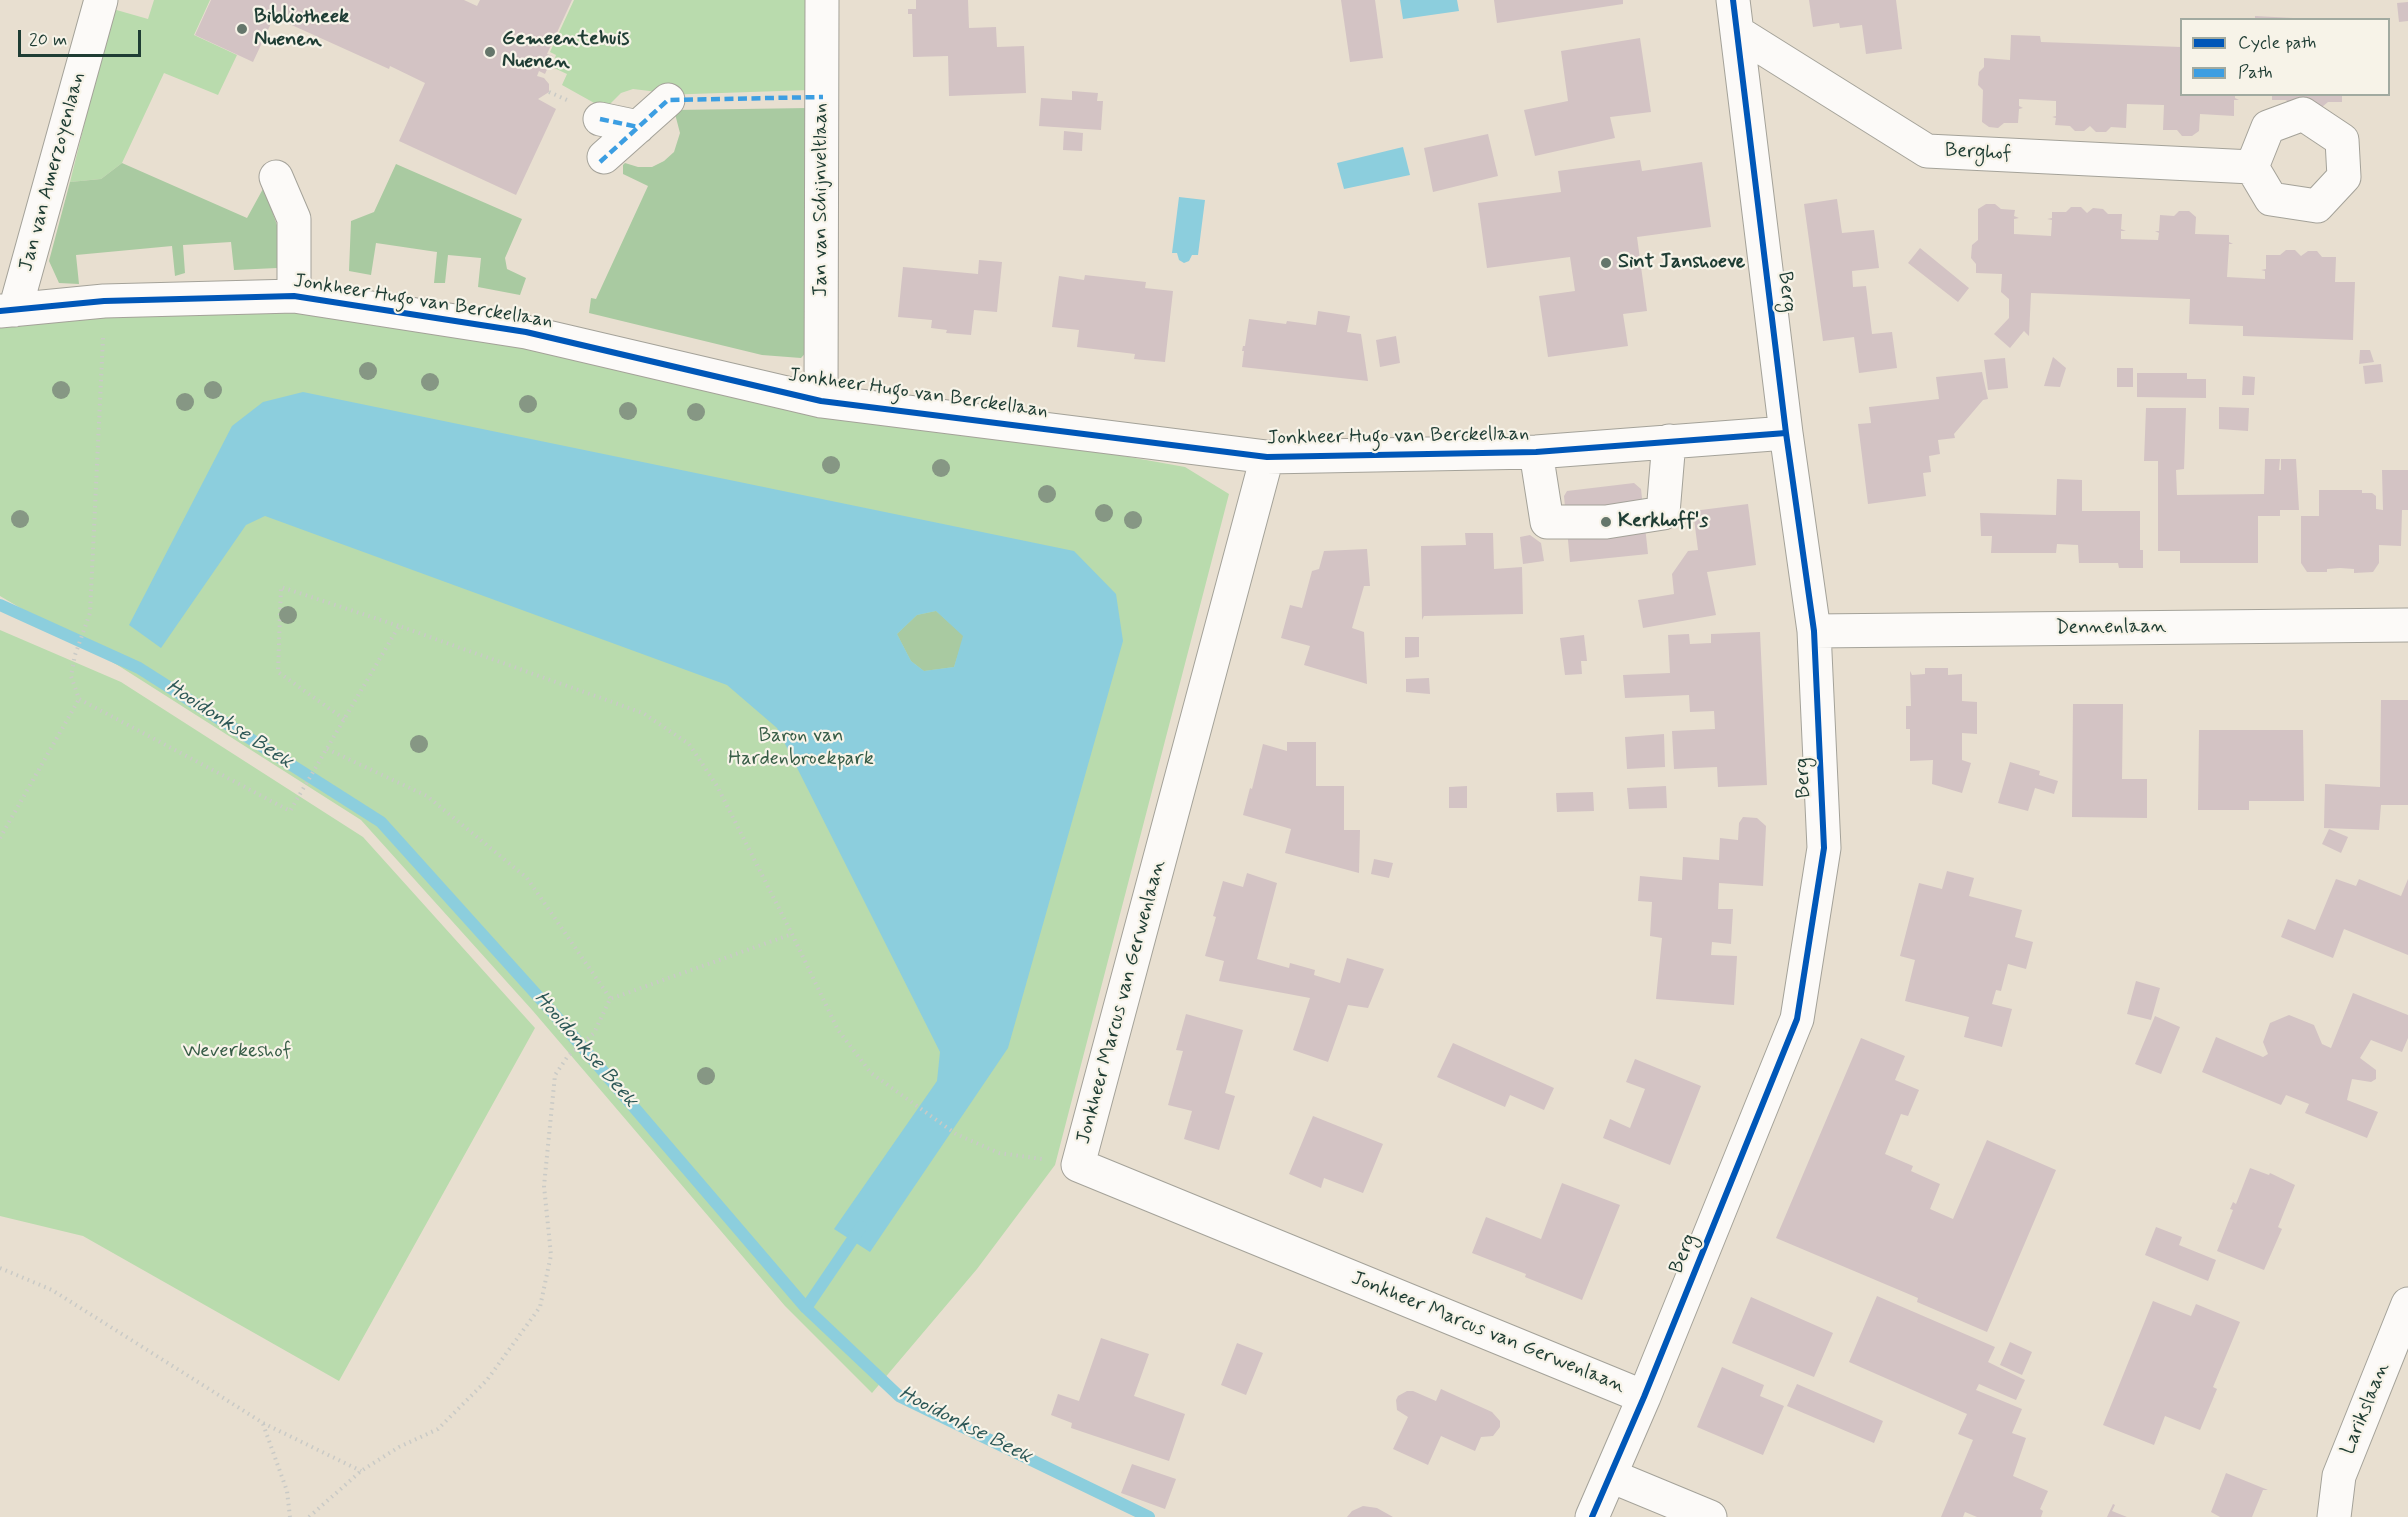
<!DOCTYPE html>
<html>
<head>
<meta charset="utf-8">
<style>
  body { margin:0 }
  #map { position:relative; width:2408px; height:1517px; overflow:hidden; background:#e8dfd0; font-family:Mynerve,sans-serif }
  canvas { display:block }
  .legend { position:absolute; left:2180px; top:18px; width:210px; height:78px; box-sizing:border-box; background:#f7f3e8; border:2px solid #a1aaa0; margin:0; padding:8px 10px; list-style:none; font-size:18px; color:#1f3d34 }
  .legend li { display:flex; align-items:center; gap:12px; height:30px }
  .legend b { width:30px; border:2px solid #a1aaa0 }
  .scale { position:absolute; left:18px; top:30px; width:123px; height:27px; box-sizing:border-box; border:3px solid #1f3d34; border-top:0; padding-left:8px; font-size:18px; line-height:21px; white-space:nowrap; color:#1f3d34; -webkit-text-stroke:4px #f7f3e8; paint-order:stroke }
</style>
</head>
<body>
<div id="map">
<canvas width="2408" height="1517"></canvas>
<ul class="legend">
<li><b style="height:8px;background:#0057b8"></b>Cycle path</li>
<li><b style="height:8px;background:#3c9ee2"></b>Path</li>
</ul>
<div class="scale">20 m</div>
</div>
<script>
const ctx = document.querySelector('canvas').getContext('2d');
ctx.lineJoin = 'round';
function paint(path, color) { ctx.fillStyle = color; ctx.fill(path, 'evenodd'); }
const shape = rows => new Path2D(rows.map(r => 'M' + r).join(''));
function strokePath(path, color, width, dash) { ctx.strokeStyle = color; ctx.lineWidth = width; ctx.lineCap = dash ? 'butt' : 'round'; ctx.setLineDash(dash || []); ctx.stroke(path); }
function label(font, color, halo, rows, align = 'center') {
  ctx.font = font + ' Mynerve,sans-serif'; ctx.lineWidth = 4.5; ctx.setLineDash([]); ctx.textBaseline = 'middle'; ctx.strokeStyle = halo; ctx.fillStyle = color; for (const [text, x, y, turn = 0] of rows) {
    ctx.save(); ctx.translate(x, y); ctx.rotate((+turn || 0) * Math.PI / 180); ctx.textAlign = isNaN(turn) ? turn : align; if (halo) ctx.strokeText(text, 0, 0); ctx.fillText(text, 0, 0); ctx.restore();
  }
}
const green = shape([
  [154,0,210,0,194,35,237,55,218,95,164,73,122,163,101,179,70,182,113,9,148,19],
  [574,0,808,0,810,90,662,95,658,92,633,89,621,93,605,109,562,85,567,74,552,67,556,55,550,52],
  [284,292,801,398,1185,467,1229,494,1055,1165,977,1269,872,1393,785,1306,533,1011,361,820,119,666,0,596,0,315],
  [0,630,121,682,363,837,535,1028,339,1381,83,1236,0,1216]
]);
const forest = shape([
  [809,108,812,346,801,358,762,355,589,313,591,298,596,299,648,186,623,174,623,165,625,163,638,167,652,167,664,161,674,152,680,133,674,110],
  [122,163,247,218,264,187,280,234,277,268,234,270,231,242,183,245,185,273,175,276,172,246,76,255,79,284,59,283,49,261,70,182,101,179],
  [396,164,522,219,505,258,507,269,526,278,520,295,478,287,481,258,448,255,445,283,434,283,437,252,376,243,371,275,349,271,351,221,374,212],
  [936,611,964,636,954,667,924,671,911,661,897,634,917,615]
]);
const water = shape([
  [1400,0,1457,0,1459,11,1403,19],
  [1403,147,1410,175,1344,189,1337,163],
  [1179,197,1205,200,1198,255,1192,255,1189,261,1184,263,1179,260,1177,253,1172,253],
  [303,392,1074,551,1116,594,1123,641,1008,1048,870,1252,834,1229,937,1081,940,1052,777,728,727,685,265,516,246,525,161,648,129,625,232,426,263,402],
  [936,611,963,636,954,667,924,671,911,661,897,634,917,615]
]);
const stream = shape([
  [0,605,139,668,381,822,554,1014,806,1308,899,1396,1149,1517],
  [806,1308,861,1227]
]);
const building = shape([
  [211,0,464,0,477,6,480,0,572,0,547,54,553,56,545,74,539,71,537,76,544,78,549,84,549,92,538,99,556,109,516,195,399,141,425,83,390,66,389,69,274,17,253,62,195,35],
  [916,0,968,0,969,28,996,27,997,47,1024,46,1026,93,949,96,948,56,913,57,912,14,908,14,908,9,916,9],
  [1341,0,1375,0,1383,58,1350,62],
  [1494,0,1623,0,1623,4,1497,23],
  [1809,0,1896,0,1902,49,1866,54,1862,25,1840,28,1839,23,1813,27],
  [2408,2,2408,21,2399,22,2397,3],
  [2255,16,2293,18,2293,20,2255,20],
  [2011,35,2040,36,2041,42,2181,47,2181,94,2235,94,2235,98,2239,100,2234,100,2234,116,2200,114,2199,131,2192,136,2182,136,2177,130,2163,130,2164,105,2127,104,2126,128,2111,127,2106,132,2096,132,2090,126,2084,131,2075,131,2070,126,2055,125,2056,118,2052,117,2056,116,2056,101,2019,99,2019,106,2023,108,2019,109,2018,123,2004,123,1998,128,1989,127,1982,122,1983,90,1978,85,1979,72,1984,67,1984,58,2010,60],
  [1640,38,1651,112,1610,117,1615,138,1535,156,1524,110,1568,101,1561,51],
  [1072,91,1098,93,1097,101,1103,101,1101,130,1039,126,1041,98,1072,100],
  [2272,94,2342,94,2342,102,2328,102,2322,107,2291,106,2286,100,2272,100],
  [1064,131,1083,133,1082,151,1063,150],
  [1488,134,1498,176,1433,192,1424,148],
  [1640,160,1642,171,1702,162,1711,227,1637,237,1647,311,1623,314,1628,346,1548,357,1539,296,1575,291,1570,257,1487,268,1478,203,1561,192,1558,171],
  [1837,199,1842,233,1874,230,1879,268,1852,271,1853,287,1866,286,1872,334,1892,332,1897,368,1859,373,1854,337,1823,341,1804,204],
  [1986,204,1995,204,2001,209,2015,210,2014,216,2019,218,2014,219,2014,234,2051,236,2052,220,2047,219,2052,218,2052,212,2066,212,2071,207,2081,207,2087,213,2093,208,2103,209,2108,214,2122,214,2121,229,2126,231,2121,231,2121,239,2158,240,2159,233,2155,231,2159,231,2160,215,2174,216,2179,211,2189,211,2196,217,2195,234,2229,235,2229,242,2233,244,2229,244,2227,277,2265,279,2265,271,2261,270,2266,269,2266,255,2280,255,2286,250,2295,250,2301,256,2308,251,2317,251,2322,257,2336,257,2335,282,2355,282,2353,340,2243,336,2243,326,2189,324,2190,299,2031,293,2029,336,2024,331,2010,348,1994,334,2009,318,2009,299,2001,292,2002,274,1976,273,1976,264,1971,258,1972,245,1978,240,1978,209],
  [1920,248,1969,288,1958,302,1908,263],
  [979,260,1002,262,997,312,974,310,971,335,946,333,947,330,931,328,932,320,898,317,903,267,978,274],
  [1085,275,1146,282,1145,288,1173,291,1165,362,1134,359,1135,354,1077,347,1079,330,1052,327,1059,276,1084,280],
  [1318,311,1350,316,1347,332,1361,334,1368,381,1242,367,1244,351,1242,351,1243,346,1245,346,1249,319,1286,324,1287,321,1316,325],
  [1396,336,1400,363,1380,367,1376,340],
  [2360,350,2370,350,2374,362,2359,364],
  [2053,357,2066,368,2060,387,2044,386],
  [2005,358,2008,388,1988,390,1984,360],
  [2381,364,2383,382,2365,384,2363,366],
  [2117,368,2133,368,2133,387,2117,387],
  [1982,372,1988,399,1983,400,1954,434,1955,438,1938,440,1940,454,1929,456,1931,472,1923,473,1926,496,1868,504,1858,424,1871,423,1869,407,1939,399,1936,377],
  [2137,373,2187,373,2187,379,2206,379,2206,398,2137,397],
  [2243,376,2255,377,2254,395,2242,395],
  [2219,407,2249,408,2248,431,2219,429],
  [2146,408,2186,408,2184,469,2176,470,2177,495,2264,494,2265,459,2280,459,2279,470,2281,470,2281,459,2296,459,2299,510,2280,510,2280,516,2258,516,2258,563,2180,563,2180,551,2158,551,2158,461,2144,461],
  [2382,470,2408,470,2408,510,2402,510,2401,546,2379,545,2379,563,2373,572,2354,573,2354,569,2340,568,2327,569,2327,572,2307,572,2301,563,2301,516,2319,516,2319,490,2362,490,2362,493,2372,493,2376,496,2376,509,2383,510],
  [2057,479,2082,480,2082,511,2140,511,2140,550,2143,550,2143,568,2119,568,2118,563,2079,563,2078,545,2057,544,2056,553,1991,553,1992,536,1981,536,1980,513,2056,515],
  [1634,483,1641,489,1648,554,1570,562,1564,496,1567,491],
  [1748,504,1756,565,1707,572,1716,615,1643,628,1638,600,1674,594,1672,574,1688,551,1698,550,1693,511],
  [1465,533,1493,533,1494,569,1522,567,1523,614,1424,616,1422,620,1421,546,1466,545],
  [1530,535,1541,543,1544,561,1523,564,1520,537],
  [1367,549,1370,586,1364,586,1352,628,1364,632,1367,684,1304,665,1310,646,1281,638,1290,605,1302,608,1312,571,1319,569,1324,551],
  [1760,632,1767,785,1718,787,1717,767,1674,769,1672,731,1715,729,1714,711,1690,712,1689,695,1625,698,1623,675,1670,673,1668,635,1689,634,1690,644,1711,643,1711,634],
  [1584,635,1587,661,1581,661,1582,674,1565,675,1560,638],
  [1405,637,1419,637,1419,657,1405,658],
  [1925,668,1948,668,1948,675,1962,674,1962,701,1977,702,1977,734,1962,733,1962,760,1971,763,1962,793,1932,784,1933,760,1910,761,1910,729,1906,729,1906,706,1911,706,1910,671,1912,675,1925,674],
  [1429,678,1430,694,1406,692,1406,679],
  [2381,700,2408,700,2408,805,2381,805,2379,830,2324,828,2325,784,2380,787],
  [2073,704,2123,704,2122,779,2147,779,2147,818,2072,817],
  [2199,730,2303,730,2304,801,2249,801,2249,810,2198,810],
  [1664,734,1665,767,1627,769,1625,737],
  [1287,742,1316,742,1316,786,1344,786,1344,830,1360,830,1359,873,1285,853,1291,829,1243,815,1250,788,1252,789,1263,744,1287,751],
  [2010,762,2040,771,2039,775,2058,781,2054,794,2035,788,2028,811,1998,803],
  [1467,786,1467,808,1449,808,1449,787],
  [1666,786,1667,808,1629,809,1627,788],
  [1593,792,1594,811,1557,812,1556,793],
  [1743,817,1757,818,1766,826,1763,886,1719,883,1718,909,1733,909,1731,944,1712,942,1711,955,1737,956,1734,1005,1656,999,1662,938,1650,936,1652,902,1638,901,1640,876,1682,880,1683,857,1719,860,1720,838,1738,840,1739,823],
  [2329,829,2348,837,2341,853,2322,844],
  [1374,859,1393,863,1389,878,1371,874],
  [1947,871,1974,878,1969,896,2022,910,2015,937,2033,942,2026,969,2008,964,2001,991,1996,990,1992,1004,2012,1009,2002,1047,1964,1037,1969,1017,1905,1001,1915,960,1900,956,1919,883,1942,889],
  [1247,873,1277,883,1257,959,1289,968,1290,963,1315,970,1314,975,1340,983,1347,958,1384,969,1368,1008,1348,1005,1328,1062,1293,1050,1310,998,1219,981,1224,961,1205,956,1216,917,1213,916,1223,881,1243,887],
  [2336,879,2356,886,2359,879,2401,896,2408,879,2408,955,2344,929,2333,958,2281,937,2288,919,2315,930],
  [2136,981,2160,988,2151,1020,2127,1014],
  [2353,993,2408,1015,2408,1038,2402,1052,2371,1040,2360,1058,2376,1070,2376,1079,2371,1082,2352,1079,2347,1100,2378,1112,2367,1138,2305,1113,2309,1104,2286,1095,2281,1105,2202,1072,2216,1037,2263,1057,2268,1054,2263,1042,2270,1023,2289,1015,2314,1025,2322,1044,2331,1048],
  [1186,1014,1243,1030,1225,1093,1235,1096,1219,1150,1184,1139,1192,1111,1168,1105,1183,1051,1176,1050],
  [2155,1016,2180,1027,2161,1074,2135,1064],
  [1861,1038,1905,1056,1895,1080,1919,1090,1908,1116,1901,1114,1885,1154,1913,1166,1911,1171,1940,1184,1930,1209,1953,1219,1987,1140,2056,1170,1987,1332,1917,1302,1918,1298,1776,1238],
  [1453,1043,1554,1088,1544,1110,1510,1095,1505,1107,1437,1077],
  [1635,1059,1701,1086,1670,1165,1603,1138,1610,1119,1630,1128,1645,1089,1626,1082],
  [1313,1116,1383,1144,1363,1193,1324,1178,1321,1188,1289,1174],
  [2250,1168,2269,1175,2270,1173,2295,1185,2278,1227,2282,1229,2264,1270,2217,1251,2233,1210,2230,1209,2233,1202,2236,1204],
  [1562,1183,1620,1205,1582,1300,1525,1277,1526,1274,1472,1253,1486,1217,1541,1239],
  [2156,1227,2182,1237,2179,1245,2216,1260,2208,1281,2145,1255],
  [1877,1296,1995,1347,1988,1362,2025,1380,2016,1400,1979,1384,1976,1390,2022,1409,2012,1433,2026,1438,2013,1476,2048,1491,2040,1509,2043,1511,2041,1517,1977,1517,1965,1512,1963,1517,1941,1517,1973,1440,1958,1434,1967,1414,1849,1362],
  [1751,1297,1833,1333,1814,1377,1732,1343],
  [2153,1301,2191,1316,2196,1304,2240,1322,2213,1387,2217,1389,2200,1430,2165,1416,2154,1445,2103,1425],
  [1101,1338,1149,1354,1134,1396,1185,1414,1169,1461,1071,1428,1072,1423,1051,1415,1058,1394,1079,1401],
  [2010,1342,2032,1352,2022,1375,2000,1365],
  [1237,1343,1263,1353,1246,1395,1221,1385],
  [1722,1367,1764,1385,1760,1396,1784,1406,1763,1455,1697,1427],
  [1797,1384,1883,1421,1874,1443,1787,1406],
  [1441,1389,1492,1412,1500,1421,1500,1427,1493,1436,1481,1437,1475,1451,1441,1436,1428,1465,1393,1449,1408,1417,1397,1410,1396,1400,1398,1396,1407,1391,1413,1391,1436,1401],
  [1132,1464,1176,1479,1165,1509,1121,1493],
  [2226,1473,2268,1490,2263,1490,2252,1517,2220,1517,2211,1512],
  [2113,1504,2115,1505,2112,1511,2127,1517,2107,1517],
  [1363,1506,1377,1508,1393,1517,1347,1517,1352,1511]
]);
const path = shape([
  [549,92,567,100],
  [103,338,90,613,75,655,71,676,79,699,290,811,399,626,643,713,689,744,717,786,792,934,838,1030,871,1073,956,1134,999,1153,1042,1159],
  [344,719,278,672,281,587,399,626],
  [327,749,427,796,527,878,610,998],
  [0,838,79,699],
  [0,1268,52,1290,263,1423,361,1471],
  [263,1424,287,1491,290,1517],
  [309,1517,361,1471,399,1447,438,1429,487,1380,540,1307,551,1255,544,1186,555,1075,568,1056,594,1033,610,999,792,934]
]);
const minor = shape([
  [1737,32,1927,151,2252,167],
  [2303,114,2342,140,2344,177,2317,206,2271,199,2252,167,2268,127,2303,114],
  [600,119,638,127],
  [604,157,668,100],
  [276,177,294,219,294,296],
  [15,310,101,0],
  [0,311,104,301,294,296,526,332,821,401,1267,457,1536,452,1786,433],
  [821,401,822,0],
  [1536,452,1547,522,1606,522,1663,513,1669,441],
  [1267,457,1078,1165,1644,1397],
  [1814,631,2408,625],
  [1611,1476,1710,1517],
  [1592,1517,1644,1397,1797,1019,1824,848,1814,631,1786,433,1733,0],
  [2334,1517,2339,1476,2408,1304]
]);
const quiet = shape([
  [600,119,638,127],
  [600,162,668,100,823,97]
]);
const cycleway = shape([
  [0,311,104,301,294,296,526,332,821,401,1267,457,1536,452,1786,433],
  [1592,1517,1644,1397,1797,1019,1824,848,1814,631,1786,433,1733,0]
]);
const trees = [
  [368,371],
  [430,382],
  [61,390],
  [213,390],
  [185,402],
  [528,404],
  [628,411],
  [696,412],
  [831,465],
  [941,468],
  [1047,494],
  [1104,513],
  [20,519],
  [1133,520],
  [288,615],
  [419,744],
  [706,1076]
];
const markers = [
  [242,29,6,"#65766b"],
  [490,52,6,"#65766b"],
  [1606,263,6,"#65766b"],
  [1606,522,6,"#65766b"]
];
const poiNames = [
  ["Bibliotheek",254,18],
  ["Nuenen",254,41],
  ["Gemeentehuis",502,40],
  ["Nuenen",502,63],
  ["Sint Janshoeve",1618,263],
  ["Kerkhoff's",1618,522]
];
const streetNames = [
  ["Berghof",1978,153,3],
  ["Jan van Amerzoyenlaan",53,172,-75],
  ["Jan van Schijnveltlaan",822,200,-90],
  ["Berg",1786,292,83],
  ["Jonkheer Hugo van Berckellaan",423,302,9],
  ["Jonkheer Hugo van Berckellaan",918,394,8],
  ["Jonkheer Hugo van Berckellaan",1398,437,-1],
  ["Dennenlaan",2111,628,-1],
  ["Berg",1804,778,-93],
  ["Jonkheer Marcus van Gerwenlaan",1122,1002,-75],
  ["Berg",1684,1254,-68],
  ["Jonkheer Marcus van Gerwenlaan",1488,1333,22],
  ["Larikslaan",2366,1409,-68]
];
const parkNames = [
  ["Baron van",801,737],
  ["Hardenbroekpark",801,760],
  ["Weverkeshof",237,1052]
];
const waterNames = [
  ["Hooidonkse Beek",229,725,33],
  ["Hooidonkse Beek",585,1050,49],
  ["Hooidonkse Beek",965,1426,27]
];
paint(green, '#b9dbad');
paint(forest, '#a9caa1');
paint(water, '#8ccedd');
strokePath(stream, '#8ccedd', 12);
paint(building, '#d3c3c4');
strokePath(minor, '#a4a299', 35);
strokePath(path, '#c9cac6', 4, [1.5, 4.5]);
strokePath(minor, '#fcfaf8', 33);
strokePath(quiet, '#3c9ee2', 4.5, [9, 4.5]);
strokePath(cycleway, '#0057b8', 6);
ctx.fillStyle = '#869784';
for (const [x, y] of trees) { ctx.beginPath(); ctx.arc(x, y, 9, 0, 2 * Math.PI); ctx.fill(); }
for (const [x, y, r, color] of markers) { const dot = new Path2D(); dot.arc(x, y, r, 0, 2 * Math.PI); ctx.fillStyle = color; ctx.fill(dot); strokePath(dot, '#f7f3e8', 2); }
label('bold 20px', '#1f3d34', '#f7f3e8', poiNames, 'left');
label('20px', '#1f3d34', '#f7f3e8', streetNames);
label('20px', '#365c46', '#f7f3e8', parkNames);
label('italic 21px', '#2d5857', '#f7f3e8', waterNames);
</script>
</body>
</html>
